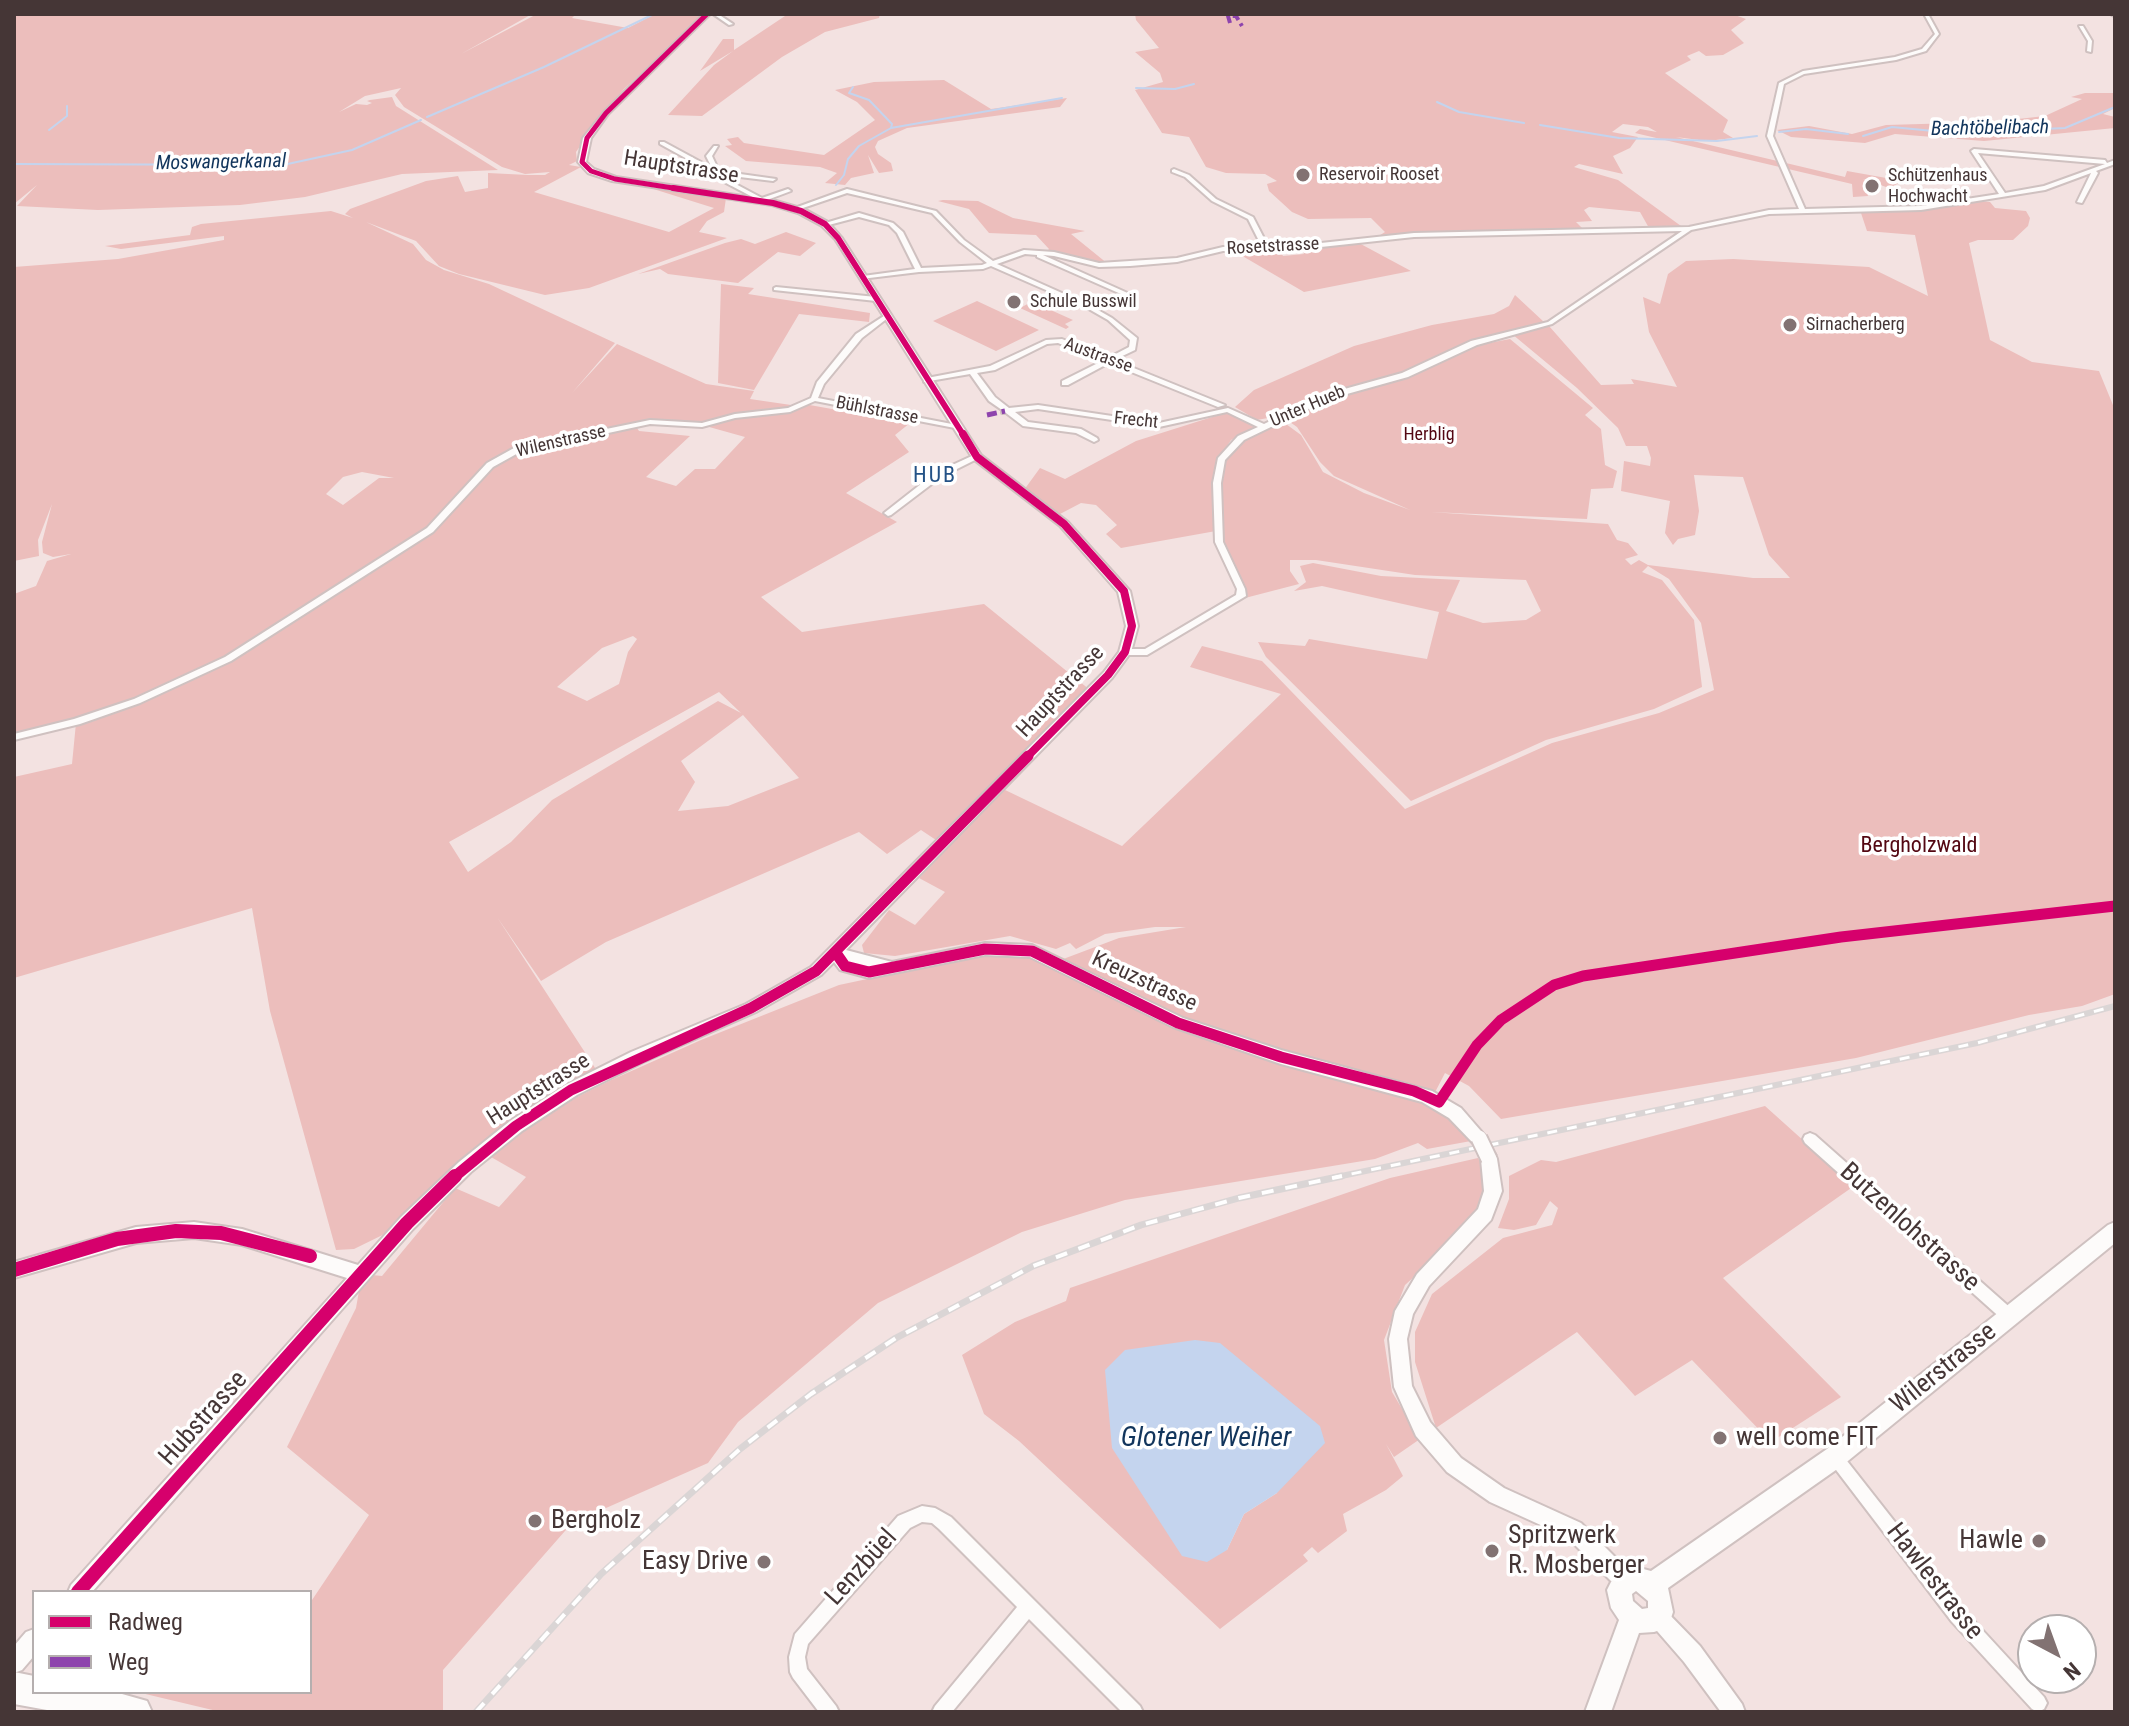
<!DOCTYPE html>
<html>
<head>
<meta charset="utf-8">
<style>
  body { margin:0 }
  #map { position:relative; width:2129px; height:1726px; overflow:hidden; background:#f3e2e1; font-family:"Roboto Condensed",sans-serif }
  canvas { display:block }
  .frame { position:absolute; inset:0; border:16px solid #453636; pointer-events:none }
  .legend { position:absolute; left:32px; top:1590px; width:280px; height:104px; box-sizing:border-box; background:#fff; border:2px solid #b5afaf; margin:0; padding:10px 14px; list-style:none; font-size:24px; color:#453636 }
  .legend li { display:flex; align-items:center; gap:16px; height:40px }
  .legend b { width:40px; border:2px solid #b5afaf }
  .north { position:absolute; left:2017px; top:1614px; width:80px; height:80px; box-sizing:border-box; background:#fff; border:2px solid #b5afaf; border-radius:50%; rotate:139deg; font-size:22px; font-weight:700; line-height:32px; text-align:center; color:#453636 }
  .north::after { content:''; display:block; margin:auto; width:28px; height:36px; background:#827272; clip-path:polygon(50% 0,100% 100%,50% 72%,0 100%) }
</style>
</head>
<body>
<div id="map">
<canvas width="2129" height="1726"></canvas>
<div class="frame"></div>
<ul class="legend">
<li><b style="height:10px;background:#d6006c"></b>Radweg</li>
<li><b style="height:10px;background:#8e44ad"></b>Weg</li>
</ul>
<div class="north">N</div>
</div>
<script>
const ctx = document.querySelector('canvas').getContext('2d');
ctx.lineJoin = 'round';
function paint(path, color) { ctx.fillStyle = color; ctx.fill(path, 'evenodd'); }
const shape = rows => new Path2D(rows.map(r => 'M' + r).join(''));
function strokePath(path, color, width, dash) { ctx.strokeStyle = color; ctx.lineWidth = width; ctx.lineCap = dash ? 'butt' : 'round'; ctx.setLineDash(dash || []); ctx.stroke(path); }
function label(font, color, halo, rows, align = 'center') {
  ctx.font = font + ' "Roboto Condensed",sans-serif'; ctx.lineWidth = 7; ctx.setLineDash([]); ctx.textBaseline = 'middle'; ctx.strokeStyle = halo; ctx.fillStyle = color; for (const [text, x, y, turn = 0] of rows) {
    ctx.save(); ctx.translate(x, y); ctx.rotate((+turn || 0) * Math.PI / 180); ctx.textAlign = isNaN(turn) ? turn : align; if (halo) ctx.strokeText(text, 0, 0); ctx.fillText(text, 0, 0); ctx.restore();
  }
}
const green = shape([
  [14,14,532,14,461,54,537,14,576,14,572,18,628,28,655,14,706,14,624,89,601,116,576,152,577,161,569,165,581,167,534,192,669,232,714,208,647,187,726,198,724,212,707,221,699,232,727,238,589,288,545,295,459,274,439,266,416,241,366,222,413,244,426,260,444,270,489,284,615,343,572,393,617,344,706,384,754,391,750,399,791,405,790,409,804,404,910,423,895,435,909,452,846,493,897,522,761,597,802,632,984,604,1090,690,942,844,921,830,887,854,859,832,606,942,541,981,497,917,599,1074,539,1110,407,1223,354,1249,336,1250,270,1011,252,908,14,978,14,777,72,764,76,723,14,737,14,594,36,586,47,561,71,554,53,557,43,553,42,542,52,504,38,540,39,556,14,561,14,267,118,259,224,240,224,236,121,249,105,246,190,235,192,227,201,224,331,211,353,218,345,214,350,209,426,181,458,176,465,192,488,188,488,173,528,175,545,175,550,172,525,174,502,167,404,107,395,95,401,88,365,96,339,112,356,104,367,105,372,103,367,101,370,100,392,97,396,106,498,170,402,174,305,197,240,205,98,210,17,206,37,185,14,204],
  [675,424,702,425,745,437,715,469,695,469,676,486,646,477,690,436,639,431,635,425],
  [362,472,394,478,379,478,343,505,326,494,343,477],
  [633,636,637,639,628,652,619,684,587,701,557,687,602,648],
  [719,692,741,713,718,701,552,800,511,842,468,872,449,842],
  [743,715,799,778,728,806,678,811,695,782,681,761],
  [788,14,880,14,879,18,825,32,782,57,702,116,668,115,714,65,733,51,700,71,723,39,734,39,734,50],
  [1135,14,1732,14,1746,19,1731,30,1744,43,1723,55,1706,56,1699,51,1687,56,1691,60,1665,73,1728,120,1723,132,1733,138,1707,141,1676,137,1845,177,1847,171,1903,181,1889,188,1863,179,1869,183,1865,187,1868,196,1853,197,1852,184,1635,133,1640,129,1657,132,1648,127,1623,124,1612,132,1638,137,1630,148,1613,156,1623,174,1579,164,1574,167,1618,180,1681,226,1649,228,1640,212,1589,207,1584,210,1592,221,1576,222,1584,230,1430,232,1377,237,1385,232,1371,218,1308,219,1292,212,1269,191,1267,184,1277,181,1265,174,1226,173,1206,167,1189,137,1162,133,1135,90,1163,82,1160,73,1135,52,1159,48,1136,20],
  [944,80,991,109,1067,98,1060,107,907,128,878,141,875,147,878,154,891,163,893,171,879,173,868,155,874,173,851,178,845,185,825,183,837,173,820,167,746,161,725,146,732,145,727,139,738,137,744,143,824,155,875,120,857,102,835,90,874,82],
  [2085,93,2115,93,2115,108,2103,114,2115,117,2115,128,1984,141,1895,134,1865,143,1791,137,1777,130,1809,126,1852,134,1886,125,1991,122,2045,116,2082,99,2071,97],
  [943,200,978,201,1013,218,1085,231,1071,234,1108,264,1046,252,1049,249,1036,235,989,233,969,209,938,201],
  [1981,201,1990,202,1995,208,2026,211,2030,218,2028,226,2013,240,1978,240,1969,243,1990,340,2032,362,2099,371,2115,410,2115,994,2082,1006,2029,1015,1856,1058,1501,1119,1469,1086,1445,1073,1430,1102,1471,1141,1427,1149,1418,1143,1375,1159,1125,1200,1022,1232,878,1303,738,1422,708,1463,572,1523,443,1670,443,1712,221,1712,137,1692,310,1692,310,1603,369,1515,287,1447,356,1308,362,1274,382,1276,455,1188,499,1207,526,1177,491,1157,518,1135,577,1097,609,1081,701,1040,839,985,980,955,1020,954,1050,964,1119,938,1186,927,1155,927,1105,934,1076,949,1070,943,1056,949,1010,936,895,956,864,953,862,945,889,910,915,925,945,892,919,878,1003,789,1122,846,1281,694,1190,667,1202,646,1262,661,1405,809,1552,743,1659,713,1714,690,1701,623,1669,579,1648,566,1642,572,1662,580,1694,620,1702,687,1654,709,1546,740,1411,801,1266,657,1258,642,1305,646,1309,639,1427,659,1439,612,1322,586,1294,591,1306,582,1300,566,1313,563,1381,576,1460,580,1446,611,1483,623,1526,620,1541,611,1526,580,1415,575,1316,560,1290,560,1290,571,1299,584,1245,598,1242,580,1228,560,1222,538,1221,464,1229,451,1256,430,1277,423,1286,424,1301,435,1323,472,1364,493,1410,510,1334,476,1320,462,1297,427,1287,420,1327,399,1398,379,1473,346,1510,339,1593,408,1585,415,1601,429,1605,465,1617,471,1613,488,1591,489,1587,519,1431,512,1608,524,1617,540,1628,543,1638,555,1625,559,1631,565,1639,560,1648,565,1753,578,1790,578,1769,555,1743,477,1694,475,1699,511,1695,535,1678,539,1673,545,1665,533,1670,501,1621,491,1624,461,1650,466,1651,458,1647,446,1626,446,1618,428,1577,388,1512,334,1549,326,1601,385,1634,384,1631,379,1677,387,1649,332,1643,297,1660,304,1668,274,1686,261,1733,259,1869,267,1928,296,1915,235,1867,231,1861,213,1942,208],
  [786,232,816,243,800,256,778,252,738,283,668,274,660,269,638,274,725,243,741,239,755,244],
  [1357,242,1411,271,1304,292,1239,254,1239,249,1279,248,1283,256,1304,254,1301,248],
  [721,284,754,288,748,294,870,313,869,322,799,314,754,390,718,383],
  [1515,295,1544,322,1467,343,1401,374,1324,394,1284,415,1257,420,1235,407,1254,390,1354,346,1432,325,1494,314,1509,306],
  [1037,299,1046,305,1044,307,1073,320,1065,324,1069,327,1066,329,1020,308],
  [977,301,1039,330,996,351,933,321],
  [1228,412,1258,427,1231,440,1215,465,1216,531,1121,548,1106,534,1117,525,1096,505,1081,503,1060,514,1024,490,1040,468,1065,479,1136,441],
  [1765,1106,1854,1186,1723,1278,1841,1397,1771,1442,1692,1360,1635,1396,1577,1332,1436,1428,1415,1362,1415,1332,1432,1294,1503,1238,1552,1225,1558,1208,1550,1201,1536,1225,1514,1230,1498,1228,1509,1199,1509,1176,1541,1160,1556,1162],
  [1478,1158,1485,1170,1484,1193,1470,1226,1405,1285,1384,1340,1392,1392,1420,1439,1394,1457,1386,1444,1403,1476,1386,1490,1343,1514,1347,1531,1318,1553,1312,1547,1303,1555,1308,1561,1220,1629,1019,1441,984,1414,962,1355,1015,1322,1066,1301,1070,1288,1390,1178],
  [1195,1340,1277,1493,1244,1514,1227,1550]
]);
const water = shape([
  [1195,1340,1220,1343,1320,1426,1325,1443,1277,1493,1244,1514,1227,1550,1207,1562,1182,1556,1112,1448,1105,1370,1125,1350]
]);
const stream = shape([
  [853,87,849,93,869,100,892,124,891,128],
  [1136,88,1175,89,1194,84],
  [1437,102,1459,112,1524,123],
  [427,117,544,67,654,14],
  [1540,125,1619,138,1717,141,1757,136],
  [49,130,67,116,67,106],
  [1779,132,1806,129,1848,134],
  [1863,136,1892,127,1954,133,2065,128,2115,107],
  [14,164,283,165,352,150,421,120],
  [836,185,844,175,848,159,859,146,891,128,1062,98]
]);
const minor = shape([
  [713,14,718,14,733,24,729,25,713,14],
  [1924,14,1928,14,1939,34,1926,51,1896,60,1804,74,1784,84,1773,136,1805,209,1921,206,1999,194,1971,151,1974,149,2105,160,2107,163,2115,160,2115,164,2096,171,2098,173,2082,203,2077,202,2091,173,2045,190,1921,210,1769,214,1691,230,1552,324,1477,345,1408,377,1329,399,1244,440,1225,460,1221,483,1223,542,1245,589,1246,596,1147,655,1125,655,1120,652,1125,649,1145,649,1236,595,1237,589,1215,542,1213,483,1218,458,1238,436,1258,427,1227,412,1159,427,1038,409,1015,412,1028,422,1081,429,1097,438,1098,440,1094,442,1076,433,1023,426,1006,413,1002,413,1002,410,989,401,970,374,924,382,924,378,927,378,990,366,1046,340,1062,339,1108,358,1129,347,1130,340,1108,320,1087,308,991,266,983,269,919,272,861,279,860,278,863,276,915,269,897,233,889,225,859,217,825,226,822,224,859,213,893,223,903,232,921,268,982,265,987,263,960,242,932,213,847,193,797,210,792,209,847,189,936,211,964,240,993,261,1024,250,1054,252,1099,263,1177,258,1223,247,1262,247,1248,219,1212,201,1185,177,1172,172,1172,170,1174,169,1189,175,1216,199,1253,217,1268,246,1293,246,1414,233,1689,227,1769,210,1799,209,1767,136,1779,83,1803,71,1895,57,1922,49,1935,34,1924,14],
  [1978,153,2105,164,2044,186,2005,193,1978,153],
  [1682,231,1548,322,1471,341,1402,373,1323,395,1264,424,1228,408,1159,423,1038,405,1009,408,995,397,977,373,995,370,1047,344,1058,343,1102,361,1062,381,1062,385,1068,385,1109,363,1218,407,1225,405,1114,360,1135,350,1137,338,1112,318,1091,306,997,264,1025,254,1037,255,1037,257,1130,298,1132,297,1132,295,1043,255,1054,256,1099,267,1130,266,1177,262,1223,251,1293,250,1414,237,1682,231],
  [2079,26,2083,26,2092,41,2091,52,2087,51,2088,41,2079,26],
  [660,142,664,142,712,168,706,156,714,146,718,146,712,156,719,171,776,179,773,181,723,175,730,181,762,198,788,189,791,191,767,200,768,203,764,203,726,183,718,176,660,144,660,142],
  [776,287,876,297,879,299,876,301,774,290,774,288,776,287],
  [887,314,890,316,889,317,862,338,824,384,818,398,957,425,960,425,960,429,815,401,790,412,735,418,702,427,650,424,520,452,493,467,433,532,231,661,140,703,80,724,14,740,14,734,74,719,134,699,225,657,427,528,487,463,514,448,650,420,702,423,735,414,788,408,811,398,817,382,856,334,887,314],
  [974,455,981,457,941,477,891,515,888,516,884,513,935,473,974,455],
  [1810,1133,1815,1135,2014,1311,2016,1316,2014,1321,2009,1323,2004,1321,1805,1143,1803,1139,1805,1135,1810,1133],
  [1835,1449,1840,1452,1964,1610,2044,1697,2047,1703,2044,1709,2038,1712,2032,1709,1952,1622,1830,1462,1827,1457,1830,1452,1835,1449],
  [922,1506,935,1508,951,1517,1140,1706,1143,1712,1122,1712,1029,1619,952,1712,932,1712,935,1706,1017,1607,939,1529,932,1523,922,1522,910,1528,808,1644,805,1657,807,1669,836,1706,839,1712,819,1712,793,1678,790,1672,789,1657,795,1634,898,1516,922,1506]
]);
const tertiary = shape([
  [704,14,710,14,608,114,591,138,586,162,594,169,616,177,776,201,804,209,828,222,842,238,981,455,1068,522,1130,591,1138,626,1131,652,1112,678,846,950,892,962,985,943,1032,945,1183,1018,1281,1050,1432,1091,1461,1108,1487,1138,1485,1143,1479,1145,1473,1143,1449,1118,1422,1102,1281,1064,1173,1027,1030,957,985,955,869,978,840,970,834,962,821,975,756,1012,643,1062,577,1095,522,1131,471,1172,413,1229,92,1592,68,1592,71,1585,347,1278,242,1245,194,1238,136,1243,14,1278,14,1262,136,1227,194,1222,242,1229,358,1265,401,1217,459,1162,510,1121,565,1085,631,1052,746,1004,811,967,1104,672,1119,652,1126,626,1118,592,1060,526,973,459,835,239,822,226,798,213,772,205,612,181,588,173,578,162,583,138,604,112,704,14],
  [1489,1152,1495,1154,1497,1159,1502,1191,1491,1220,1429,1286,1413,1314,1407,1339,1412,1386,1430,1422,1461,1458,1504,1488,1581,1523,1632,1574,1635,1581,1632,1588,1625,1591,1618,1588,1567,1537,1490,1502,1447,1472,1416,1436,1394,1387,1389,1339,1395,1311,1417,1274,1478,1209,1484,1191,1481,1159,1483,1154,1489,1152],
  [1658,1606,1665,1610,1700,1646,1742,1704,1745,1712,1721,1712,1684,1662,1651,1624,1647,1617,1651,1610,1658,1606],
  [34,1629,34,1656,22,1670,14,1673,14,1646,26,1632,34,1629]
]);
const secondary = shape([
  [2111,14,2115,14,2115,16,2112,15,2111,14],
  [2115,1222,2115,1243,1843,1465,1668,1588,1673,1612,1670,1621,1663,1629,1654,1632,1639,1633,1611,1712,1585,1712,1619,1620,1611,1608,1607,1590,1611,1582,1624,1570,1632,1566,1651,1571,1827,1449,2108,1225,2115,1222],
  [1636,1591,1648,1601,1648,1608,1642,1609,1633,1601,1632,1594,1636,1591]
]);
const motorway = shape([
  [14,1672,34,1676,34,1692,115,1692,147,1701,152,1712,58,1712,14,1704,14,1672]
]);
const railFar1 = shape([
  [1332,1178,1977,1043,2115,1006]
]);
const rail = shape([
  [476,1712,601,1574,740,1449,811,1394,896,1338,1033,1266,1141,1225,1239,1198,1342,1176]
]);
const tertiaryBridge = shape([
  [1479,1138,1489,1159]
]);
const quietFar1 = shape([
  [1230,23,1228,16,1236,16,1242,26]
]);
const quiet = shape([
  [987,415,1005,411]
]);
const cyclewayFar4 = shape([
  [686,190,615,179,591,171,582,162,587,138,606,113,707,14]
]);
const cyclewayFar3 = shape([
  [673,188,773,203,801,211,825,224,838,238,964,436]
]);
const cyclewayFar2 = shape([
  [963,434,977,457,1064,524,1124,591,1132,626,1125,652,1108,675,1026,758]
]);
const cyclewayFar1 = shape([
  [836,953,845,966,869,972,985,949,1032,951,1178,1023,1281,1057,1414,1091,1439,1102,1477,1045,1501,1020,1554,985,1583,976,1841,937,2115,906],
  [453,1178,516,1126,571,1090,751,1008,816,971,1028,756]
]);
const cycleway = shape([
  [14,1270,117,1239,176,1231,221,1233,310,1256],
  [78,1592,407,1223,455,1176]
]);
const markers = [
  [1303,175,8,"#827272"],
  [1872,186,8,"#827272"],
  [1014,302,8,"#827272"],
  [1790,325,8,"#827272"],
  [1720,1438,8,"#827272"],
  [535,1521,8,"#827272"],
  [2039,1541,8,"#827272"],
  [1492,1551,8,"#827272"],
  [764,1562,8,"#827272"]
];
const farPoinames = [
  ["Reservoir Rooset",1319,175],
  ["Schützenhaus",1888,176],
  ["Hochwacht",1888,197],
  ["Schule Busswil",1030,302],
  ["Sirnacherberg",1806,325]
];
const farStreetnames = [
  ["Rosetstrasse",1273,247,-3],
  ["Austrasse",1098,356,20],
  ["Unter Hueb",1308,407,-23],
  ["Bühlstrasse",877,411,11],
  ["Frecht",1136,421,6],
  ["Wilenstrasse",561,442,-13]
];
const farParknames = [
  ["Herblig",1429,435]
];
const farWaternames = [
  ["Bachtöbelibach",1990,129,-1],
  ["Moswangerkanal",221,163,-1]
];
const streetNames = [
  ["Hauptstrasse",681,168,9],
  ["Hauptstrasse",1061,692,-47],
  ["Kreuzstrasse",1144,982,25],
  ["Hauptstrasse",539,1090,-32]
];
const farQuarternames = [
  ["HUB",935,476]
];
const parkNames = [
  ["Bergholzwald",1919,846]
];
const nearStreetnames = [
  ["Butzenlohstrasse",1909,1228,42],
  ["Wilerstrasse",1944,1369,-39],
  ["Hubstrasse",204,1419,-48],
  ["Lenzbüel",862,1568,-48],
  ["Hawlestrasse",1934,1582,52]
];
const nearPoinames = [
  ["well come FIT",1736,1438],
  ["Bergholz",551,1521],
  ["Spritzwerk",1508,1536],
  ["R. Mosberger",1508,1566],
  ["Hawle",2023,1541,"right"],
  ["Easy Drive",748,1562,"right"]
];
const nearWaternames = [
  ["Glotener Weiher",1206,1439]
];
paint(green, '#ecbebc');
paint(water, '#c4d4ee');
strokePath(stream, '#c4d4ee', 2);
strokePath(minor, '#cfc1c0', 4);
strokePath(tertiary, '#cfc1c0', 4);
strokePath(secondary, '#cfc1c0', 4);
strokePath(motorway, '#cfc1c0', 4);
paint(minor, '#fdfbfa');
paint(tertiary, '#fdfbfa');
paint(secondary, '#fdfbfa');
paint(motorway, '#fdfbfa');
strokePath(railFar1, '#dad5d5', 6);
strokePath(rail, '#dad5d5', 7);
strokePath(railFar1, '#fff', 3, [10]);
strokePath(rail, '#fff', 4, [12]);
strokePath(tertiaryBridge, '#cfc1c0', 19, []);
strokePath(tertiaryBridge, '#fdfbfa', 15);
strokePath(quietFar1, '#8e44ad', 4, [8, 4]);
strokePath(quiet, '#8e44ad', 5, [10, 5]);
strokePath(cyclewayFar4, '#d6006c', 5);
strokePath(cyclewayFar3, '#d6006c', 6);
strokePath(cyclewayFar2, '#d6006c', 8);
strokePath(cyclewayFar1, '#d6006c', 11);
strokePath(cycleway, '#d6006c', 14);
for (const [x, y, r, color] of markers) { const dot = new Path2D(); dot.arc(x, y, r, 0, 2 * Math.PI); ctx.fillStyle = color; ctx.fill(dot); strokePath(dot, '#fff', 3); }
label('18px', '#453636', '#fff', farPoinames, 'left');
label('18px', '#453636', '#fff', farStreetnames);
label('18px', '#530712', '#fff', farParknames);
label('italic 20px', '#12355c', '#fff', farWaternames);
label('22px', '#453636', '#fff', streetNames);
ctx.letterSpacing = '2px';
label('22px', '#245286', '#fff', farQuarternames);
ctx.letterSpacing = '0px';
label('22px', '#530712', '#fff', parkNames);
label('26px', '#453636', '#fff', nearStreetnames);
label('26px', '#453636', '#fff', nearPoinames, 'left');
label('italic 28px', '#12355c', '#fff', nearWaternames);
</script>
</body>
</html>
